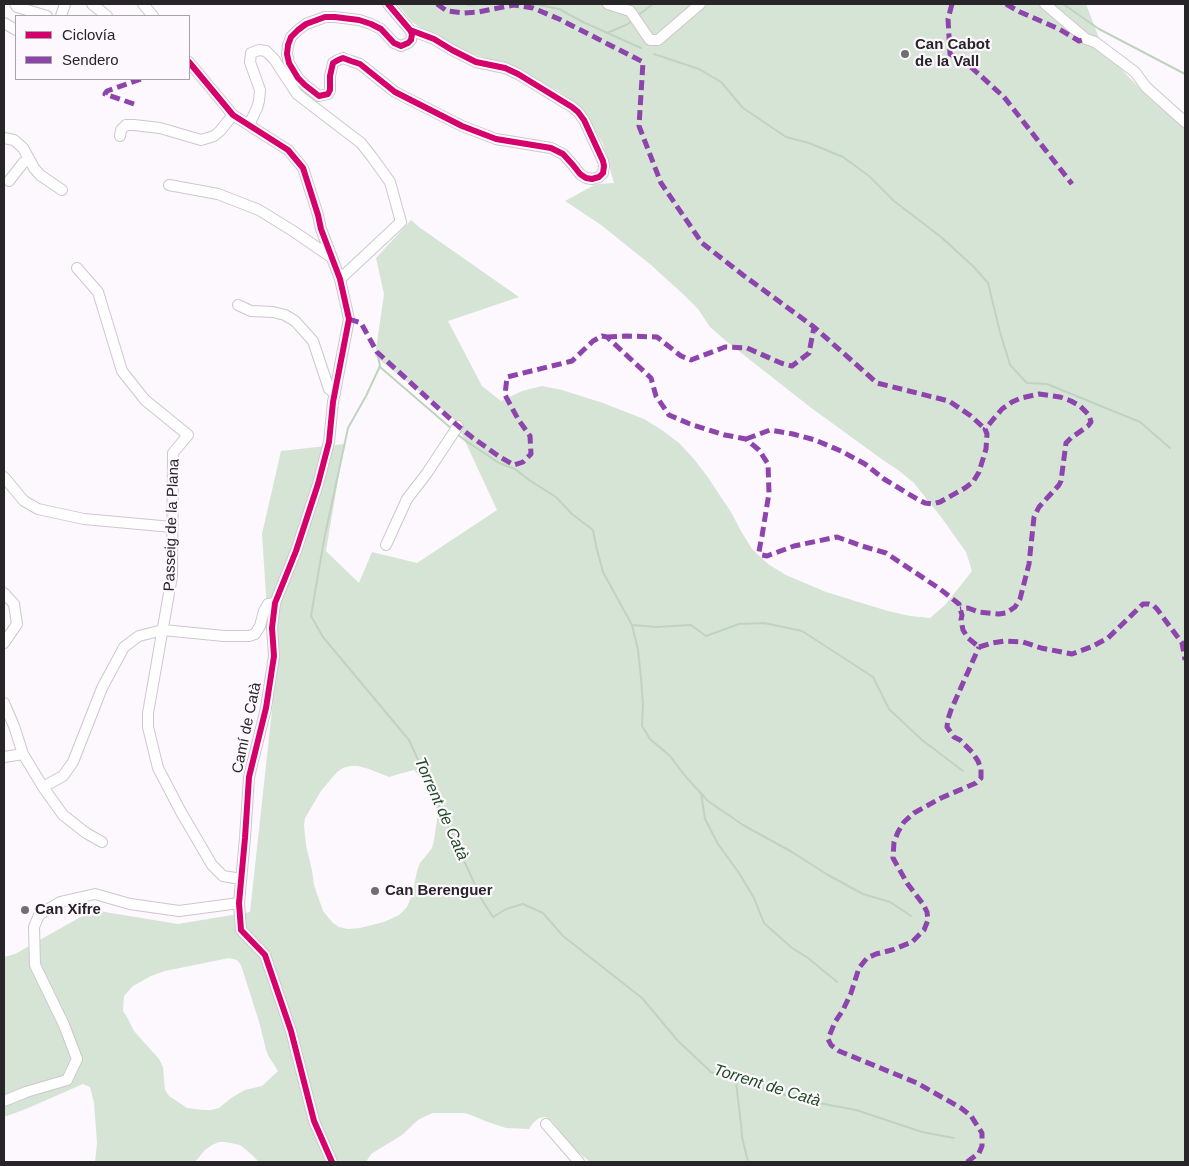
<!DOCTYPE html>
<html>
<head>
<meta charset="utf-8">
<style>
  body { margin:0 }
  #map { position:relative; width:1189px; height:1166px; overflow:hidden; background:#fcf8fd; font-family:Arial,sans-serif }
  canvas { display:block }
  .frame { position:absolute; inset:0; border:5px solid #282529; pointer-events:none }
  .legend { position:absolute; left:15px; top:15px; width:175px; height:65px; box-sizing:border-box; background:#fdf7fe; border:1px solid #a8a3a9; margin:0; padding:6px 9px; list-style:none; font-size:15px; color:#282529 }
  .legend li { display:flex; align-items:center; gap:10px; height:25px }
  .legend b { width:25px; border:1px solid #a8a3a9 }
</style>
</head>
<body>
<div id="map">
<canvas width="1189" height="1166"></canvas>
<div class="frame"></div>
<ul class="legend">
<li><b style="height:6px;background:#d6006c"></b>Ciclovía</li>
<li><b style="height:6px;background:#8e44ad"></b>Sendero</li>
</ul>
</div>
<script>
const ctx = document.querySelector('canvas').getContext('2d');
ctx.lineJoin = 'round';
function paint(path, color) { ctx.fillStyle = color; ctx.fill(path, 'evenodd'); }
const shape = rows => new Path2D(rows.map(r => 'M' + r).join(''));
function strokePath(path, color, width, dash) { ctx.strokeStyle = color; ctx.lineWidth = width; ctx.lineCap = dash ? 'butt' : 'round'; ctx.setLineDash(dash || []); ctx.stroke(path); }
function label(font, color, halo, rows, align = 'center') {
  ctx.font = font + ' Arial,sans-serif'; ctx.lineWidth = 4.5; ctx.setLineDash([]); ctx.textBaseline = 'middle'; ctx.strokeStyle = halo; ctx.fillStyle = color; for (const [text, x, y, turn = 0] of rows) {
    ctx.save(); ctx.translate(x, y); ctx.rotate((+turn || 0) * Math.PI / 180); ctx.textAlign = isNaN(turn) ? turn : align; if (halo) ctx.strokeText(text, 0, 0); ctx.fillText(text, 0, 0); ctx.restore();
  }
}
const forest = shape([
  [397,4,1086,4,1104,51,1148,97,1185,129,1185,1162,590,1162,572,1147,556,1126,552,1121,546,1117,539,1118,533,1123,529,1129,506,1128,485,1121,471,1115,464,1113,433,1113,426,1116,418,1120,402,1135,371,1154,366,1162,259,1162,251,1154,240,1145,226,1142,219,1142,212,1145,205,1150,195,1162,95,1162,97,1143,94,1103,90,1087,83,1084,26,1109,4,1117,4,957,15,954,93,910,178,924,250,912,273,701,262,534,281,451,344,444,326,551,359,583,372,552,417,563,497,510,458,426,457,422,375,356,384,294,376,258,411,220,419,227,519,297,448,321,482,386,501,401,522,391,542,386,562,390,603,403,644,419,662,430,679,443,694,459,707,476,731,512,741,531,752,549,768,564,786,575,826,592,888,611,910,616,930,618,945,605,972,571,966,552,941,517,914,483,898,470,880,458,810,407,726,341,710,327,698,309,683,294,651,265,601,225,565,201,596,184,614,183,603,144,588,119,576,104,557,90,538,81,492,60,463,51,435,37,412,22],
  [350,766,358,766,369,769,389,777,399,774,414,770,424,782,438,813,434,840,432,848,420,863,417,871,413,892,407,907,399,915,384,922,360,928,348,929,339,927,333,923,323,911,314,885,312,870,306,846,304,825,305,818,321,791,337,772,343,768],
  [229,958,237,960,241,965,260,1025,266,1050,269,1057,278,1071,262,1086,245,1090,231,1098,219,1108,211,1110,203,1110,187,1108,169,1096,165,1090,163,1067,159,1059,134,1031,127,1017,123,1011,124,996,133,986,151,976,165,971]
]);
const stream = shape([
  [466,4,469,5,476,4],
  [534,4,559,9,583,22,641,48],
  [1063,4,1099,29,1185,74],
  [637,16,653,4],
  [607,33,626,25,632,21],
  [654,54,699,69,721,82,743,108,786,137,809,143,843,157,869,176,894,201,941,237,974,267,988,283,1000,332,1010,365,1027,383,1047,384,1140,422,1170,448],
  [377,352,380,366,366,396,348,428,324,540,311,616,323,637,353,673,409,740,482,900,493,917,506,909,523,904,543,913,563,936,642,998,678,1041,711,1072,736,1082,768,1089,797,1099,856,1110,922,1132,954,1138],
  [380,367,452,429],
  [457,434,466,441,499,463,515,469,529,480,556,497,572,514,593,530,596,546,603,572,632,625,638,650,641,678,643,705,642,726,650,739,670,756,686,777,708,801,743,825,792,852,828,875,863,894,890,902,911,916],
  [633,625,656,627,691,625,706,636,739,624,764,623,802,631,873,677,889,709,922,740,963,771],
  [701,793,705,819,718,844,739,873,754,898,764,923,792,948,808,958,837,982],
  [736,1082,741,1124,742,1137,748,1162]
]);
const minor = shape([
  [15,4,17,7,47,16],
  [92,4,107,16],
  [143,4,153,16],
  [388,4,410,30,412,34,411,40,408,43,401,46,394,43,381,29,371,24,359,20,335,17,325,17,306,24,298,30,291,37,288,45,287,54,289,63,298,78,305,85,319,96,328,94,330,90,330,76,333,63,338,60,343,58,351,61,360,64,395,92,462,126,496,139,551,148,563,154,573,165,580,174,586,178,592,179,599,177,603,173,604,166,603,161,584,120,578,112,572,107,518,74,505,68,476,62,452,50,434,39,410,30],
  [608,4,630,11,650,40,658,40,700,4],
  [1045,4,1086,39,1095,42,1135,72,1146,87,1185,122],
  [61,16,65,4],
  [4,23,16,30],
  [189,62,233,115,288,150,303,168,318,215,321,229,340,279,349,319,333,402,329,442,318,484,296,551,275,603,272,628,274,656,266,708,249,777,245,838,239,903,241,930,265,955,291,1031,314,1121,332,1162],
  [249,125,257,108,259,101,260,90,250,62,251,53,259,50,266,51,274,59,297,94,361,143,372,157,390,182,401,222,340,279],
  [120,136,121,130,126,125,134,125,160,128,201,140,214,136,220,131,233,115],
  [4,138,14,140,23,148,34,168,40,175,62,190],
  [9,181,23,163,29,159],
  [169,185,218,194,259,210,293,231,331,257],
  [77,268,98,292,122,371,145,400,188,435,173,453,172,576,148,713,148,727,158,768,181,812,212,865,223,876,241,879],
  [238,305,251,311,273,312,285,315,295,321,313,341,329,389,335,394],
  [4,477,24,501,38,509,84,519,172,527],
  [386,545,407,499,427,473,458,426],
  [4,593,14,604,17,624,4,643],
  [4,703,14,726,23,754,43,787,63,776,73,762,102,688,124,647,139,636,163,630,224,636,249,636,255,634,260,626,264,611,268,604,275,603],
  [4,757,23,754],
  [43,787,63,815,86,833,102,842],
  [4,1101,26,1092,67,1080,77,1059,64,1025,35,965,34,927,39,915,60,902,95,894,130,904,179,911,239,903],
  [546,1124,579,1162]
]);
const quiet = shape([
  [437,4,447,11,464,13,478,12,514,5,533,8,559,19,643,62,639,126,661,183,702,243,743,275,814,327,877,383,949,401,971,416,985,429],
  [952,4,948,19,950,54,972,68,1004,97,1072,184],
  [1006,4,1020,12,1059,29,1079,41,1086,39],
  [134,104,105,94,107,91,141,79],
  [349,319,361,323,377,352,458,426,473,438,500,457,514,465,523,462,531,454,530,436,518,419,505,395,507,377,572,361,593,341,602,336,607,337,651,378,656,396,669,415,690,424,725,435,746,439,759,450,768,464,769,493,762,536,760,546,759,552,762,555,767,556,794,546,837,537,862,546,886,553,940,589,959,604,960,609,962,615,961,620,963,630,968,638,979,647],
  [607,337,627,336,657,337,681,356,691,360,725,347,747,348,781,363,792,366,809,353,814,327],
  [746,439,770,430,793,434,815,440,841,451,865,464,884,479,917,499,925,503,933,504,940,502,965,488,973,482,979,472,986,449,987,434,985,429,1002,409,1012,402,1021,398,1039,394,1060,397,1071,401,1080,406,1089,415,1091,422,1088,426,1071,438,1066,443,1061,481,1059,485,1039,507,1034,517,1029,564,1020,599,1015,607,1006,613,999,614,979,612,968,608,960,609],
  [979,647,992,643,1005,641,1023,642,1041,648,1072,654,1091,647,1108,638,1143,604,1149,604,1154,606,1157,609,1182,643,1185,660],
  [967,1162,979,1153,982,1146,982,1133,971,1116,961,1108,917,1083,839,1051,831,1045,828,1039,835,1022,843,1010,851,993,859,968,867,958,876,954,892,950,912,942,924,930,928,920,927,912,923,904,907,883,893,858,894,842,898,832,904,822,914,813,941,798,976,783,981,778,981,769,978,761,972,752,960,740,954,737,947,727,948,719,951,710,979,647]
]);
const cycleway = shape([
  [388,4,410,30,412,34,411,40,408,43,401,46,394,43,381,29,371,24,359,20,335,17,325,17,306,24,298,30,291,37,288,45,287,54,289,63,298,78,305,85,319,96,328,94,330,90,330,76,333,63,338,60,343,58,351,61,360,64,395,92,462,126,496,139,551,148,563,154,573,165,580,174,586,178,592,179,599,177,603,173,604,166,603,161,584,120,578,112,572,107,518,74,505,68,476,62,452,50,434,39,410,30],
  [189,62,233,115,288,150,303,168,318,215,321,229,340,279,349,319,333,402,329,442,318,484,296,551,275,603,272,628,274,656,266,708,249,777,245,838,239,903,241,930,265,955,291,1031,314,1121,332,1162]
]);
const markers = [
  [905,54,5,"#726f73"],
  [375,891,5,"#726f73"],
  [25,910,5,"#726f73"]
];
const poiNames = [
  ["Can Cabot",915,45],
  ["de la Vall",915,62],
  ["Can Berenguer",385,891],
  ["Can Xifre",35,910]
];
const streetNames = [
  ["Passeig de la Plana",172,525,-88],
  ["Camí de Catà",247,728,-78]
];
const waterNames = [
  ["Torrent de Catà",441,809,66],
  ["Torrent de Catà",767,1086,17]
];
paint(forest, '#d6e4d6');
strokePath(stream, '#c0d3c0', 2);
strokePath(minor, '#ccc8cd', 12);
strokePath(minor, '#fffeff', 10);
strokePath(quiet, '#8e44ad', 5, [10, 5]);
strokePath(cycleway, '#d6006c', 6);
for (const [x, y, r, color] of markers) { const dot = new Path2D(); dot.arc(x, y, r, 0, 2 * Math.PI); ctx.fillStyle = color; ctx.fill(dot); strokePath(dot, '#fdf7fe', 2); }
label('bold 15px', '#282529', '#fdf7fe', poiNames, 'left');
label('15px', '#282529', '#fdf7fe', streetNames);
label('italic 16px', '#1f4a22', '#fdf7fe', waterNames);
</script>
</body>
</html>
